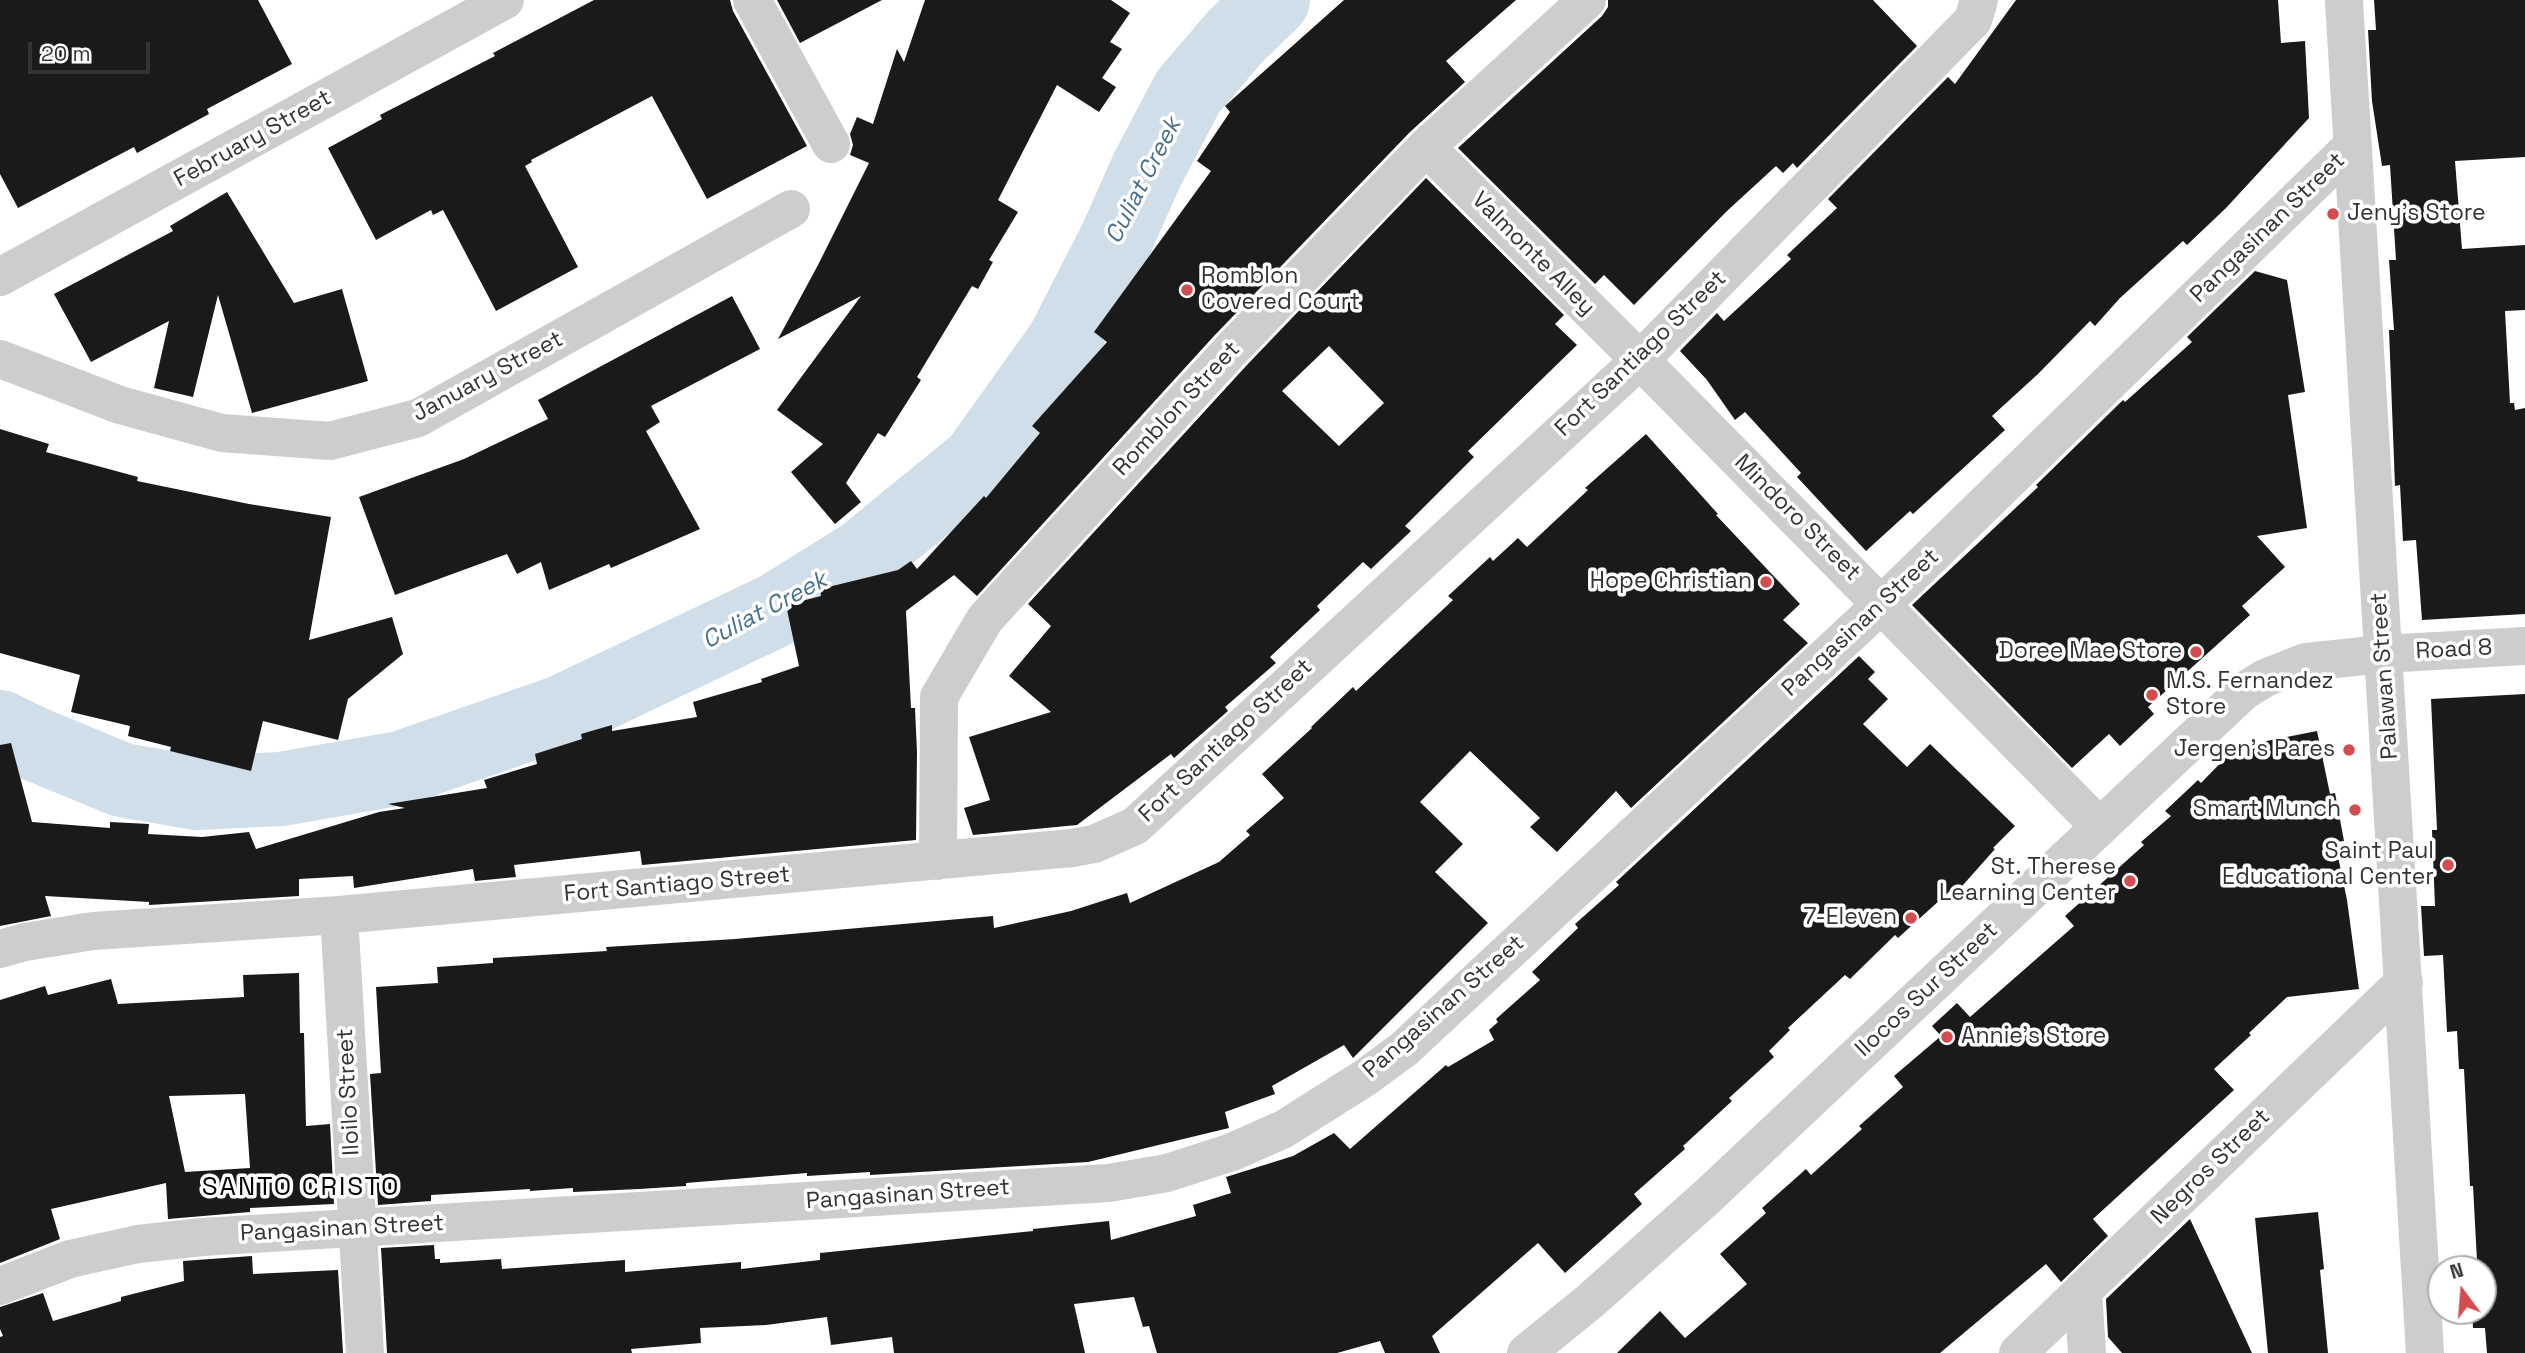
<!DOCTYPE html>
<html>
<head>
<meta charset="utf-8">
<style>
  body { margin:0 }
  #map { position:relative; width:2525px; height:1353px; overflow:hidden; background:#fff; font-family:"Space Grotesk",sans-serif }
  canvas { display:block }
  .north { position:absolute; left:2427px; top:1255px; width:70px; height:70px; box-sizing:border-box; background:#fff; border:2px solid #adadad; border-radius:50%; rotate:344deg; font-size:19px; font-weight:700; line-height:28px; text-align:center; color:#333 }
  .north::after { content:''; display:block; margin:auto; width:24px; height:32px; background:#d44b50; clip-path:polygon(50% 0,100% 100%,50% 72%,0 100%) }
  .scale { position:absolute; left:28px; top:42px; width:122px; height:32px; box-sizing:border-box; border:4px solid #333; border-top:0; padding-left:9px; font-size:21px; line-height:24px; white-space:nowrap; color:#333; -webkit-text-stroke:5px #fff; paint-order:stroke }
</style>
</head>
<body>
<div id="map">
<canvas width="2525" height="1353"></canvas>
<div class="north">N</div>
<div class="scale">20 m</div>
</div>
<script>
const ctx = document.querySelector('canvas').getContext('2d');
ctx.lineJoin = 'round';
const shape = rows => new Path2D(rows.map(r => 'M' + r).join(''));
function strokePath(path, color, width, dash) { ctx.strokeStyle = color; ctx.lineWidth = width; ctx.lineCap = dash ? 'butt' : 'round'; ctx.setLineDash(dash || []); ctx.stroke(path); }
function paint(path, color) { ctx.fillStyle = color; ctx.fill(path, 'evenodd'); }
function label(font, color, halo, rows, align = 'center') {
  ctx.font = font + ' "Space Grotesk",sans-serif'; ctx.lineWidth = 7; ctx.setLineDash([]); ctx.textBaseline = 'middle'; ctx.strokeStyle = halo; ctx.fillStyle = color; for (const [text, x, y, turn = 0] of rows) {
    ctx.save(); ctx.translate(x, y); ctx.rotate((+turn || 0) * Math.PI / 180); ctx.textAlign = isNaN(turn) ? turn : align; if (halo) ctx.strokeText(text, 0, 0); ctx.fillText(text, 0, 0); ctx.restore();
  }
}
const river = shape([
  [0,727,35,744,122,780,197,793,281,789,401,768,562,712,778,609,863,556,978,462,1063,343,1115,242,1147,170,1188,92,1235,37,1273,0]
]);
const building = shape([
  [0,0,258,0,292,64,207,109,209,114,137,153,134,147,18,208,0,174],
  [594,0,730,0,733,11,807,146,707,199,652,96,531,160,532,162,525,166,578,267,496,311,443,210,433,215,431,210,376,240,328,148,382,119,380,115,495,56,493,53],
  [777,0,882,0,800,43],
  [925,0,1111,0,1130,13,1110,42,1122,49,1102,78,1116,87,1099,112,1057,85,998,200,1018,212,989,260,993,262,978,289,972,286,917,377,921,380,885,437,878,433,846,483,861,502,835,524,791,472,823,444,777,410,861,296,778,339,818,265,869,163,850,155,853,145,850,134,857,117,873,124,897,49,904,62],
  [1344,0,1516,0,1446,61,1465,82,1410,132,1214,336,977,596,954,575,906,611,911,708,915,708,917,752,916,840,642,865,640,851,514,865,516,877,475,881,473,869,354,888,353,876,299,879,299,896,149,905,149,902,45,896,51,916,0,926,0,745,11,743,32,822,110,828,110,822,149,824,148,834,202,837,249,832,256,849,379,812,405,808,388,804,487,788,484,780,537,764,535,754,582,739,581,734,612,725,612,731,697,717,693,702,762,682,761,679,799,666,786,605,821,596,820,589,898,570,911,561,917,569,984,496,986,498,1040,433,1032,426,1107,342,1094,332,1211,171,1197,161,1230,112,1225,106],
  [1608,0,1873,0,1917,46,1797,168,1793,163,1783,173,1776,166,1727,211,1634,305,1604,275,1595,284,1458,148,1602,16,1608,7],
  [2016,0,2278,0,2281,43,2305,41,2309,118,2226,208,2187,245,2183,241,2120,298,2095,326,2090,321,2038,374,1992,416,2005,430,1913,514,1910,511,1866,551,1797,477,1801,473,1745,412,1735,420,1707,380,1680,351,1717,313,1724,321,1791,259,1787,255,1837,208,1828,199,1948,77,1955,84],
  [2374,0,2525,0,2525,157,2455,161,2462,249,2525,245,2525,310,2505,311,2510,403,2514,403,2515,410,2525,408,2525,614,2422,620,2416,540,2403,541,2400,485,2395,486,2389,330,2394,330,2389,260,2396,260,2390,165,2382,166,2372,101,2368,30,2376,30],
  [1426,178,1564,315,1555,324,1577,345,1468,451,1474,457,1405,526,1411,531,1371,569,1363,562,1317,606,1320,610,1270,657,1276,663,1225,707,1228,711,1174,758,1171,754,1077,825,973,835,964,808,990,800,969,737,1051,712,1009,676,1051,626,1028,604,1246,366],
  [1329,346,1384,403,1339,446,1282,391],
  [227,192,294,303,342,289,368,381,252,413,218,295,193,397,154,388,169,321,91,362,54,294,173,231,170,226],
  [2255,271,2287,280,2305,392,2288,395,2307,528,2257,536,2285,567,2242,606,2250,615,2148,707,2154,714,2120,746,2109,734,2072,768,1912,605,2038,487,2036,485,2123,400,2125,402,2192,342,2187,337],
  [732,296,760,349,651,406,660,422,646,431,700,529,611,568,609,564,549,590,541,562,517,574,507,554,395,595,359,497,464,459,548,419,538,400],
  [0,429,49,444,46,452,138,477,137,481,249,504,331,517,309,640,392,617,403,654,348,699,338,740,263,721,251,771,170,751,171,747,128,736,130,726,71,712,80,675,0,653],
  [1646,434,1718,514,1716,515,1800,604,1783,620,1808,643,1631,808,1616,791,1557,852,1530,827,1540,818,1470,751,1420,802,1463,844,1435,872,1488,923,1353,1058,1344,1045,1272,1086,1275,1094,1225,1112,1229,1128,1088,1162,870,1175,870,1172,807,1176,807,1173,686,1183,686,1186,639,1189,573,1192,573,1188,530,1191,530,1189,431,1195,431,1201,378,1205,370,1074,381,1073,376,987,438,983,437,967,493,963,493,958,607,951,606,947,735,939,993,916,994,928,1071,911,1127,893,1130,903,1219,862,1250,835,1246,831,1284,798,1262,774,1312,728,1311,727,1353,687,1356,691,1453,600,1448,596,1490,557,1493,561,1518,538,1527,547,1588,490,1585,488],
  [1859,656,1875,672,1868,679,1888,699,1863,724,1907,767,1930,744,2015,826,1993,848,1995,849,1955,894,1951,890,1898,938,1895,935,1850,979,1845,975,1788,1028,1790,1030,1769,1051,1774,1057,1729,1098,1732,1101,1683,1146,1685,1149,1634,1194,1642,1204,1565,1273,1538,1243,1432,1336,1440,1353,1385,1353,1380,1341,1337,1353,1157,1353,1149,1326,1143,1327,1134,1297,1074,1304,1085,1353,894,1353,892,1337,831,1345,827,1317,766,1325,700,1328,701,1343,631,1349,632,1353,387,1353,381,1248,434,1245,435,1259,440,1259,440,1263,501,1259,502,1269,625,1260,625,1272,741,1262,741,1269,820,1260,820,1253,1033,1231,1033,1229,1109,1221,1111,1240,1196,1216,1193,1205,1231,1193,1226,1177,1293,1156,1334,1133,1350,1149,1446,1065,1448,1067,1494,1040,1489,1030,1498,1022,1496,1019,1540,980,1532,972,1578,928,1575,924,1619,885,1616,882],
  [2525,694,2525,1353,2487,1353,2485,1328,2473,1328,2472,1311,2483,1311,2483,1269,2470,1269,2470,1261,2477,1261,2473,1186,2470,1186,2464,1069,2459,1069,2457,1031,2447,1032,2443,955,2424,956,2421,906,2435,906,2432,830,2437,830,2431,699],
  [2317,731,2330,794,2335,793,2344,841,2335,842,2347,900,2359,989,2287,997,2249,1033,2251,1035,2214,1069,2234,1090,2093,1219,2108,1236,2061,1282,2046,1264,1940,1353,1617,1353,1660,1311,1685,1338,1747,1284,1720,1254,1766,1213,1762,1208,1806,1169,1811,1175,1862,1129,1859,1126,1903,1087,1894,1076,1941,1036,1932,1026,1957,1003,1970,1017,2074,926,2065,916,2144,845,2141,842,2171,816,2165,811,2198,780,2201,783,2236,747],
  [299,973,300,1033,304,1033,306,1126,330,1124,334,1204,250,1208,250,1212,168,1219,166,1183,51,1209,60,1239,0,1263,0,1000,45,986,48,995,111,979,118,1004,244,997,243,975],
  [242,1094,245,1094,250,1168,185,1172,169,1096],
  [2318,1212,2324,1269,2320,1270,2328,1353,2268,1353,2255,1218],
  [2190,1219,2252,1353,2122,1353,2108,1337,2106,1299],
  [252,1256,253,1274,338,1270,343,1353,0,1353,0,1337,3,1336,0,1329,0,1307,43,1293,53,1321,121,1301,121,1297,184,1281,183,1261]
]);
const minor = shape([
  [752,0,831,144],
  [2344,0,2425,1353],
  [1426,147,1640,360,2100,827],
  [0,277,505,0],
  [0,359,120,405,222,433,330,441,418,418,791,209],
  [938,861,939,697,985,619,1230,351,1426,147,1587,0],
  [339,915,365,1353],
  [0,949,25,942,93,931,339,915,1072,848,1094,844,1135,826,1640,360,1973,20,1979,0],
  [0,1286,70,1259,138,1244,202,1237,1109,1183,1167,1173,1232,1152,1284,1129,1366,1077,1404,1049,1882,604,2352,146],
  [2083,1290,2087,1353],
  [1526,1353,1589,1302,1708,1196,2244,691,2265,678,2306,662,2383,654,2525,646],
  [2018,1353,2404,982]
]);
const markers = [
  [2333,214,7,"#d44b50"],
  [1187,290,7,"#d44b50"],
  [1766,582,7,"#d44b50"],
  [2196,652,7,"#d44b50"],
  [2152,695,7,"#d44b50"],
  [2349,750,7,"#d44b50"],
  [2355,810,7,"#d44b50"],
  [2448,865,7,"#d44b50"],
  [2130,881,7,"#d44b50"],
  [1911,918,7,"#d44b50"],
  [1947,1037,7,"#d44b50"]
];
const streetNames = [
  ["February Street",253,139,-29],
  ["Pangasinan Street",2268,228,-44],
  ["Valmonte Alley",1533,254,45],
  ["Fort Santiago Street",1641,354,-44],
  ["January Street",488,377,-28],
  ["Romblon Street",1177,409,-47],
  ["Mindoro Street",1797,518,45],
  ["Pangasinan Street",1861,623,-43],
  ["Road 8",2454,650,-3],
  ["Palawan Street",2385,676,-94],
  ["Fort Santiago Street",1226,741,-43],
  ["Fort Santiago Street",677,885,-5],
  ["Ilocos Sur Street",1927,990,-43],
  ["Pangasinan Street",1444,1007,-41],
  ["Iloilo Street",349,1092,-93],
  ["Negros Street",2211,1167,-44],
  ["Pangasinan Street",908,1195,-4],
  ["Pangasinan Street",342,1229,-3]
];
const poiNames = [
  ["Jeny's Store",2347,214,"left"],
  ["Romblon",1201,277,"left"],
  ["Covered Court",1201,303,"left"],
  ["Hope Christian",1752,582],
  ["Doree Mae Store",2182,652],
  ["M.S. Fernandez",2166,682,"left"],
  ["Store",2166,708,"left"],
  ["Jergen's Pares",2335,750],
  ["Smart Munch",2341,810],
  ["Saint Paul",2434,852],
  ["Educational Center",2434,878],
  ["St. Therese",2116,868],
  ["Learning Center",2116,894],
  ["7-Eleven",1897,918],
  ["Annie's Store",1961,1037,"left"]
];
const waterNames = [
  ["Culiat Creek",1144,181,-63],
  ["Culiat Creek",765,611,-28]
];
const quarterNames = [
  ["SANTO CRISTO",301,1188]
];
strokePath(river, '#cfdee9', 74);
paint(building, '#1a1a1a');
strokePath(minor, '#cdcdcd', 38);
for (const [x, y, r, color] of markers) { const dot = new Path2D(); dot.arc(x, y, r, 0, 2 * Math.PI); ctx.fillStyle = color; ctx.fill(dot); strokePath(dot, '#fff', 2.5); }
label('23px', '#333', '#fff', streetNames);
label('23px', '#333', '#fff', poiNames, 'right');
label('italic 24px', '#48708d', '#fff', waterNames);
ctx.letterSpacing = '2px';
label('26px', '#000', '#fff', quarterNames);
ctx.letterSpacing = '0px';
</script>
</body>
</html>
